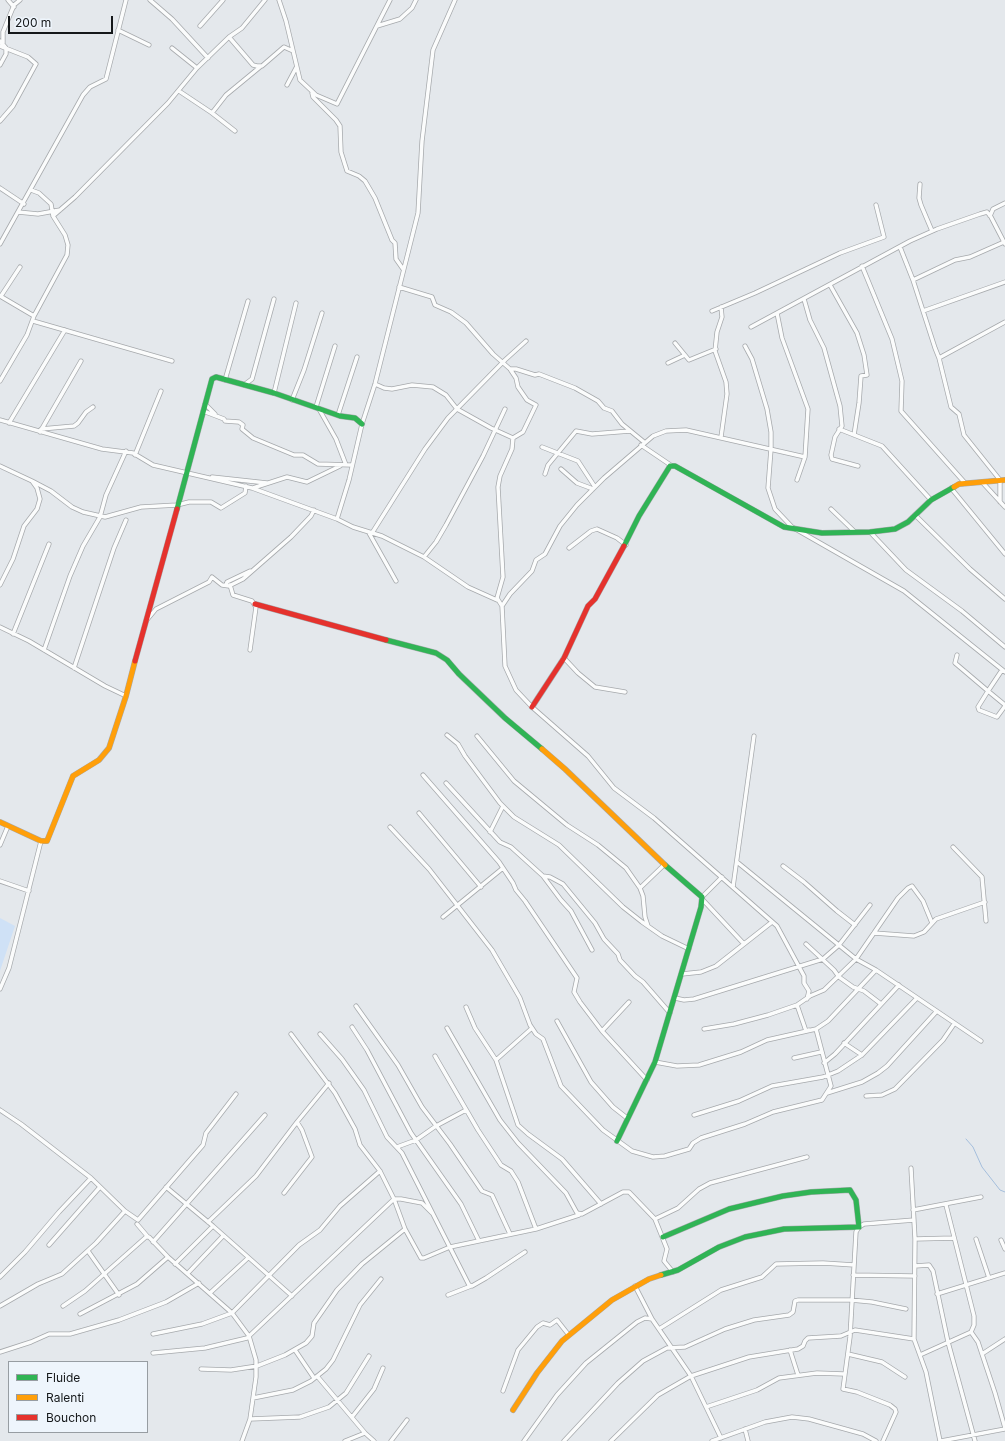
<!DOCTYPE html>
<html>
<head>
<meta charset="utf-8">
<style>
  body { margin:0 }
  #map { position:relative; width:1005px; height:1441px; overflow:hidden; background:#e4e8ec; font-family:Inter,sans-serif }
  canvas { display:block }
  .legend { position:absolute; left:8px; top:1361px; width:140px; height:72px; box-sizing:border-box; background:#eef5fc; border:1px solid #979da2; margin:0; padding:5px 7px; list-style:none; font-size:12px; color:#15181a }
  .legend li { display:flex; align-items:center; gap:8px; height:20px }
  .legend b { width:20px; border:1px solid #979da2 }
  .scale { position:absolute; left:8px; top:16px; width:105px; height:18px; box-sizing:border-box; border:2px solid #15181a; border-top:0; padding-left:5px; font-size:12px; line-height:14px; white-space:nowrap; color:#15181a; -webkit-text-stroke:3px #eef5fc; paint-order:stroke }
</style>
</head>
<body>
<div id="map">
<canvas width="1005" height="1441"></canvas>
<ul class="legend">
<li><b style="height:5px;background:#30b455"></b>Fluide</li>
<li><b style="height:5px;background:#ff9f0a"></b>Ralenti</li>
<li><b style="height:5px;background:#e5322d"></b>Bouchon</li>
</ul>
<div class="scale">200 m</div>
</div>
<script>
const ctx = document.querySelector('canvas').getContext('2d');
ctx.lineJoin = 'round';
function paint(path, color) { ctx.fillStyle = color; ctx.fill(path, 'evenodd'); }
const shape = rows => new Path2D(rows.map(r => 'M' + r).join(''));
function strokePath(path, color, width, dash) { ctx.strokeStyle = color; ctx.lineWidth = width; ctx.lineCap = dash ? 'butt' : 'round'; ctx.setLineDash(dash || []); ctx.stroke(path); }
const green = shape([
  [0,918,15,926,0,971]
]);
const stream = shape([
  [966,1139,973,1147,982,1167,1000,1190,1005,1192]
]);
const street = shape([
  [8,0,14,7],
  [150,0,172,19,208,58],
  [279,0,286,21,300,80,316,95,337,104,390,0],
  [200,26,223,0],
  [377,26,400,19,412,8,416,0],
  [118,30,149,45],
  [229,37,253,65,257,66,262,66,284,47,293,51],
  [0,41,6,48,6,54,0,65],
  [3,43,3,32,14,5,20,0],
  [0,46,28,57,36,64,13,106,0,121],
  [172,48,197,68],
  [287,85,296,68],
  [179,91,212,113,235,131],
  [312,93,313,97,336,120,340,126,341,152,347,171,359,176,365,181,375,198,392,240,395,243,396,259,403,269],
  [212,113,226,95,260,67],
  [920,184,919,198,921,205,932,231],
  [0,188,24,204],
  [31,190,39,193,51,204,53,216],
  [18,212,38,214,60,210],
  [990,216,993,209,1005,203],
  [0,244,83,95,90,87,106,79,126,0],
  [900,247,913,280,935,348,939,358,951,407,959,414,964,435,1000,480,1000,502],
  [862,266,892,339,902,381,901,411,965,483],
  [913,280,955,260,970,257,1004,242],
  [830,285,857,333,864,355,867,375,861,376,859,403,854,435],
  [399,287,432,297,435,305,451,312,466,323,493,354,510,369,516,378,518,387,527,400,536,405,523,432,513,438],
  [0,296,34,316,27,335,0,381],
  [1,296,20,267],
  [804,299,810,320,824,348,840,406,842,426,835,437,831,455,832,459,858,466],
  [712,311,755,293,840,253,884,237,876,205],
  [923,311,1005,282],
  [777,313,782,338,808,409,805,457,797,480],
  [34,316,67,255,68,245,65,235,53,216,75,197,168,103,197,68,229,37,242,28,265,0],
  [33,321,172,361],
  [751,327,910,241,937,229,980,214,987,212,991,217,1005,244],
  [675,343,689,360,716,349],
  [745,346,752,359,767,409,771,432,771,449,768,488,775,509,792,527,904,591,1005,672],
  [939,358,1005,322],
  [668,363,685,355],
  [510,369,516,369,535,375,539,374,575,388,598,401,604,408,612,411,622,424,644,442],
  [225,380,248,301],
  [375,384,384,388,392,389,412,385,433,387,446,395,457,409,491,428,513,438],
  [244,385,252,379,274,299],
  [274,393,296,303],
  [292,400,304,370,322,313],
  [205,404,215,414],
  [316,407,335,346],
  [319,409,336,439,346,465],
  [203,411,224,419,225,421,239,422,243,425,242,429,253,438,294,455,303,455,318,464,352,465],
  [338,415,357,357],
  [0,420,102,449,133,453,153,465,252,488,337,519,353,527,382,536,424,557,436,542,446,525,483,456,505,409],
  [9,423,65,330],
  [41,429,74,426,78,423,86,412,93,407],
  [839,429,882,446,931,500],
  [40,432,81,361],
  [721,437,727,394,726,382,715,351,717,332,722,317,721,307],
  [513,438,512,449,500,476,498,487,503,577,497,598,502,606,505,666,516,690,532,707,588,756,614,788,654,818,777,926,804,976,804,983,809,991,807,999],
  [641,445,672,466],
  [542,447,578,461,595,487],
  [135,455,161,391],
  [0,466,32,481,37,488,40,499,37,509,24,526,13,559,0,585],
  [561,469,577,483,593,489],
  [545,474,548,465,576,431,592,434,630,431],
  [212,477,267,483],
  [32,481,51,491,72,507,83,512,105,517,141,507,177,505,189,502,211,502,221,508,245,493,246,486],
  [982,482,1005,507],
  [253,488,287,477,307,482,340,466],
  [951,488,1005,554],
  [831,509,855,532],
  [915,515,970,569,1005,599],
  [337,519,349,480,362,424,375,384,418,213,422,141,433,50,455,0],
  [870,532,906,570,962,611,1005,647],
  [369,533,396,581],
  [372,533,425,449,448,418,505,360,526,341],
  [569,548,591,531,597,529,617,538,626,545],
  [424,557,468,587,497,600],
  [226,585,227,582,250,571],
  [230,585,233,595,252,601,256,607,250,650],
  [502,606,510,594,532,571,536,560,545,554,560,526,577,505,604,478,653,436,666,431,686,430,805,457],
  [146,621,156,609,209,582,212,577,222,585,229,586,243,579,291,537,311,516,314,510],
  [0,627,29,641,105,686,126,696],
  [13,634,49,544],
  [44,650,70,576,83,546,100,517,106,495,126,451],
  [957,655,955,663,988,691,978,707,979,710,997,717,1005,706],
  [564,658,578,673,595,687,625,692],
  [74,668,114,548,126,520],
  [1002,670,988,691,1005,705],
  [447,735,458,744,465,756,500,803,514,817,559,845,623,907,642,922,662,936,689,949],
  [477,736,514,781,567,825,598,845,626,868,640,888,643,896,645,917,648,926],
  [423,775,499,862,513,883,516,890,525,901,577,978,574,992,580,1002,602,1031,647,1080],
  [446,783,500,842,511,847,543,876,561,900,571,911,592,950],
  [419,813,481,887],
  [390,827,429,869,492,950,520,998,530,1025,536,1034,543,1039,561,1086,603,1130,632,1151,653,1157,665,1156,689,1149,693,1143,701,1138,745,1124,773,1112,822,1100,831,1086,816,1029],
  [490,832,503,806],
  [0,845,8,826],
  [953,847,982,877,986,921],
  [737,862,856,959,876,970,981,1041],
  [783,866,804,882,837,911,855,925],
  [543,876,550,877,563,884,595,923,604,939,618,954,620,960,635,976,643,982,670,1013],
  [0,881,29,891],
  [733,887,754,736],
  [640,888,664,865],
  [702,897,722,877],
  [703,900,744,944],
  [443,917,503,868],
  [874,933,914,936,924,932,936,919,985,902],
  [806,944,834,970,839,977,853,987,864,991,881,1004],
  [682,974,701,972,716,966,772,922],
  [0,989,9,968,41,841],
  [675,998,684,1000,694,999,823,959,839,945,870,905],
  [797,1005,806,1031,809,1030],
  [356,1006,398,1065,422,1107,450,1144,482,1191,492,1195,510,1234],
  [466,1007,475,1028,496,1060,518,1125,528,1134,562,1159,601,1204],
  [557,1021,591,1082,613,1107,627,1118],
  [352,1027,367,1050,411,1133,461,1204,479,1241],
  [447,1028,500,1120,518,1143,566,1193,577,1213,582,1214,623,1192,629,1192,655,1219,667,1249,664,1261,673,1272],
  [704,1029,734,1024,768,1015,797,1005,810,996,824,990,856,959,898,898,908,888,912,886,923,901,932,923],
  [602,1031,629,1002],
  [291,1034,335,1093,355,1129,360,1145,380,1171,394,1199,405,1229,421,1258,424,1258,450,1247,536,1229,579,1215],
  [320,1034,342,1059,364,1090,387,1137,402,1153,469,1285,472,1286,486,1278,525,1252],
  [844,1043,862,1055],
  [435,1056,478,1130,501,1165,511,1171,518,1182,536,1229],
  [794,1058,821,1052],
  [496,1060,532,1028],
  [655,1062,677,1066,699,1065,741,1052,767,1040,816,1029,828,1021,876,970],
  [824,1063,835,1054,899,985],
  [827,1093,862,1082,878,1073,887,1066,936,1012],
  [866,1096,882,1095,895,1089,943,1040,954,1024],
  [0,1110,21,1124,91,1178,125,1211,138,1220,203,1145,206,1133,236,1094],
  [694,1115,739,1101,772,1086,823,1077,838,1071,862,1055,917,998],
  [297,1122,329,1083],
  [397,1147,416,1140,436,1126,466,1110],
  [911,1168,915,1239,914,1339,926,1372,940,1441],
  [166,1187,213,1226,292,1296],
  [946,1205,974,1316,974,1325,971,1332,978,1342,995,1393,1005,1428],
  [913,1210,981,1197],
  [655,1219,678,1208,699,1189,710,1183,807,1157],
  [208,1222,256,1176,297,1122,302,1130,312,1157,284,1193],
  [137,1224,148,1237],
  [915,1239,954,1238],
  [976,1239,989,1278],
  [1001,1240,1005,1249],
  [153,1242,265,1115],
  [49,1245,100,1187],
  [88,1251,119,1295],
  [175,1264,213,1226],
  [915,1266,929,1265,933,1271,948,1342,975,1441],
  [188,1273,223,1236],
  [853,1275,915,1276],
  [0,1277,25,1252,59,1212,91,1178],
  [635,1286,652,1319,691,1376,721,1438],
  [210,1293,248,1258],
  [937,1294,1005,1273],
  [448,1295,471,1286],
  [0,1306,38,1284,62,1274,96,1243,125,1211],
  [63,1306,85,1291,146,1237,149,1237,168,1257,232,1313,249,1336,256,1360,256,1377,250,1419,242,1441],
  [80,1314,137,1284,168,1257],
  [659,1329,721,1290,762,1277,776,1264,823,1263,854,1265],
  [153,1334,202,1324,232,1313,299,1245,320,1230,340,1206,380,1171],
  [295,1350,314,1378],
  [790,1350,798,1375],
  [0,1352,31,1342,49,1334,70,1334,119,1320,166,1302,199,1283],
  [153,1353,205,1348,247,1338,394,1199,401,1199,422,1203,432,1213],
  [848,1354,882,1362,905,1377],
  [982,1354,1005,1339],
  [920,1355,971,1332],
  [201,1369,231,1370,257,1366,285,1355,306,1343,312,1336,314,1323,337,1290,362,1264,405,1229],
  [317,1376,365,1433,374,1441],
  [503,1391,518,1350,537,1327,543,1323,550,1325,557,1320,568,1334],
  [253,1398,293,1390,311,1381,326,1369,333,1360,360,1305,381,1279],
  [706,1407,757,1390,779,1378,817,1373,844,1374],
  [352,1417,374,1389,383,1368],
  [250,1419,300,1417,329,1407,346,1393,369,1356],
  [745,1429,748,1441],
  [345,1441,365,1433],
  [391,1441,407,1420],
  [524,1441,557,1395,586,1363,637,1322,645,1318,652,1319],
  [564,1441,618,1383,643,1361,667,1348,685,1347,725,1329,754,1320,789,1315,793,1312,795,1301,798,1300,851,1300,872,1302,906,1309],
  [611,1441,658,1395,691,1376,749,1357,798,1349,803,1346,805,1341,808,1338,841,1336,855,1330,914,1339],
  [712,1441,765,1422,792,1417,809,1419,863,1434,876,1441],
  [883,1441,896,1412,895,1409,890,1405,857,1392,843,1389,850,1337,856,1232,859,1227,864,1224,914,1220],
  [941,1441,1005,1429]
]);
const fast = shape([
  [177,509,212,379,216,377,274,393,340,416,355,418,362,424],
  [624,546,639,516,670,466,675,466,784,527,822,533,870,532,895,529,908,522,931,500,954,487],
  [386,640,436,653,447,660,459,674,505,718,542,749],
  [617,1141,655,1062,701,907,702,897,665,865],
  [661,1275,678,1270,719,1247,745,1237,784,1229,859,1227,856,1200,850,1190,811,1192,783,1196,729,1209,663,1237]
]);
const slow = shape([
  [954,487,959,484,1005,480],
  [542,749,565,769,665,865],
  [0,822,41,841,47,841,73,776,99,760,109,748,126,696,135,661],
  [513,1410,537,1373,562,1341,612,1300,649,1279,661,1275]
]);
const jam = shape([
  [255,604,386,640],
  [135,661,177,509],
  [532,707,564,658,588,606,595,599,624,546]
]);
paint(green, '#cfe1f6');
strokePath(stream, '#a4bedc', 1);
strokePath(street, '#a6a9ac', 5);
strokePath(fast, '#a6a9ac', 6);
strokePath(slow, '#a6a9ac', 6);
strokePath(jam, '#a6a9ac', 6);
strokePath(street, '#fbfcfc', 3.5);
strokePath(fast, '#30b455', 5);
strokePath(slow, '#ff9f0a', 5);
strokePath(jam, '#e5322d', 5);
</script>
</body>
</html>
